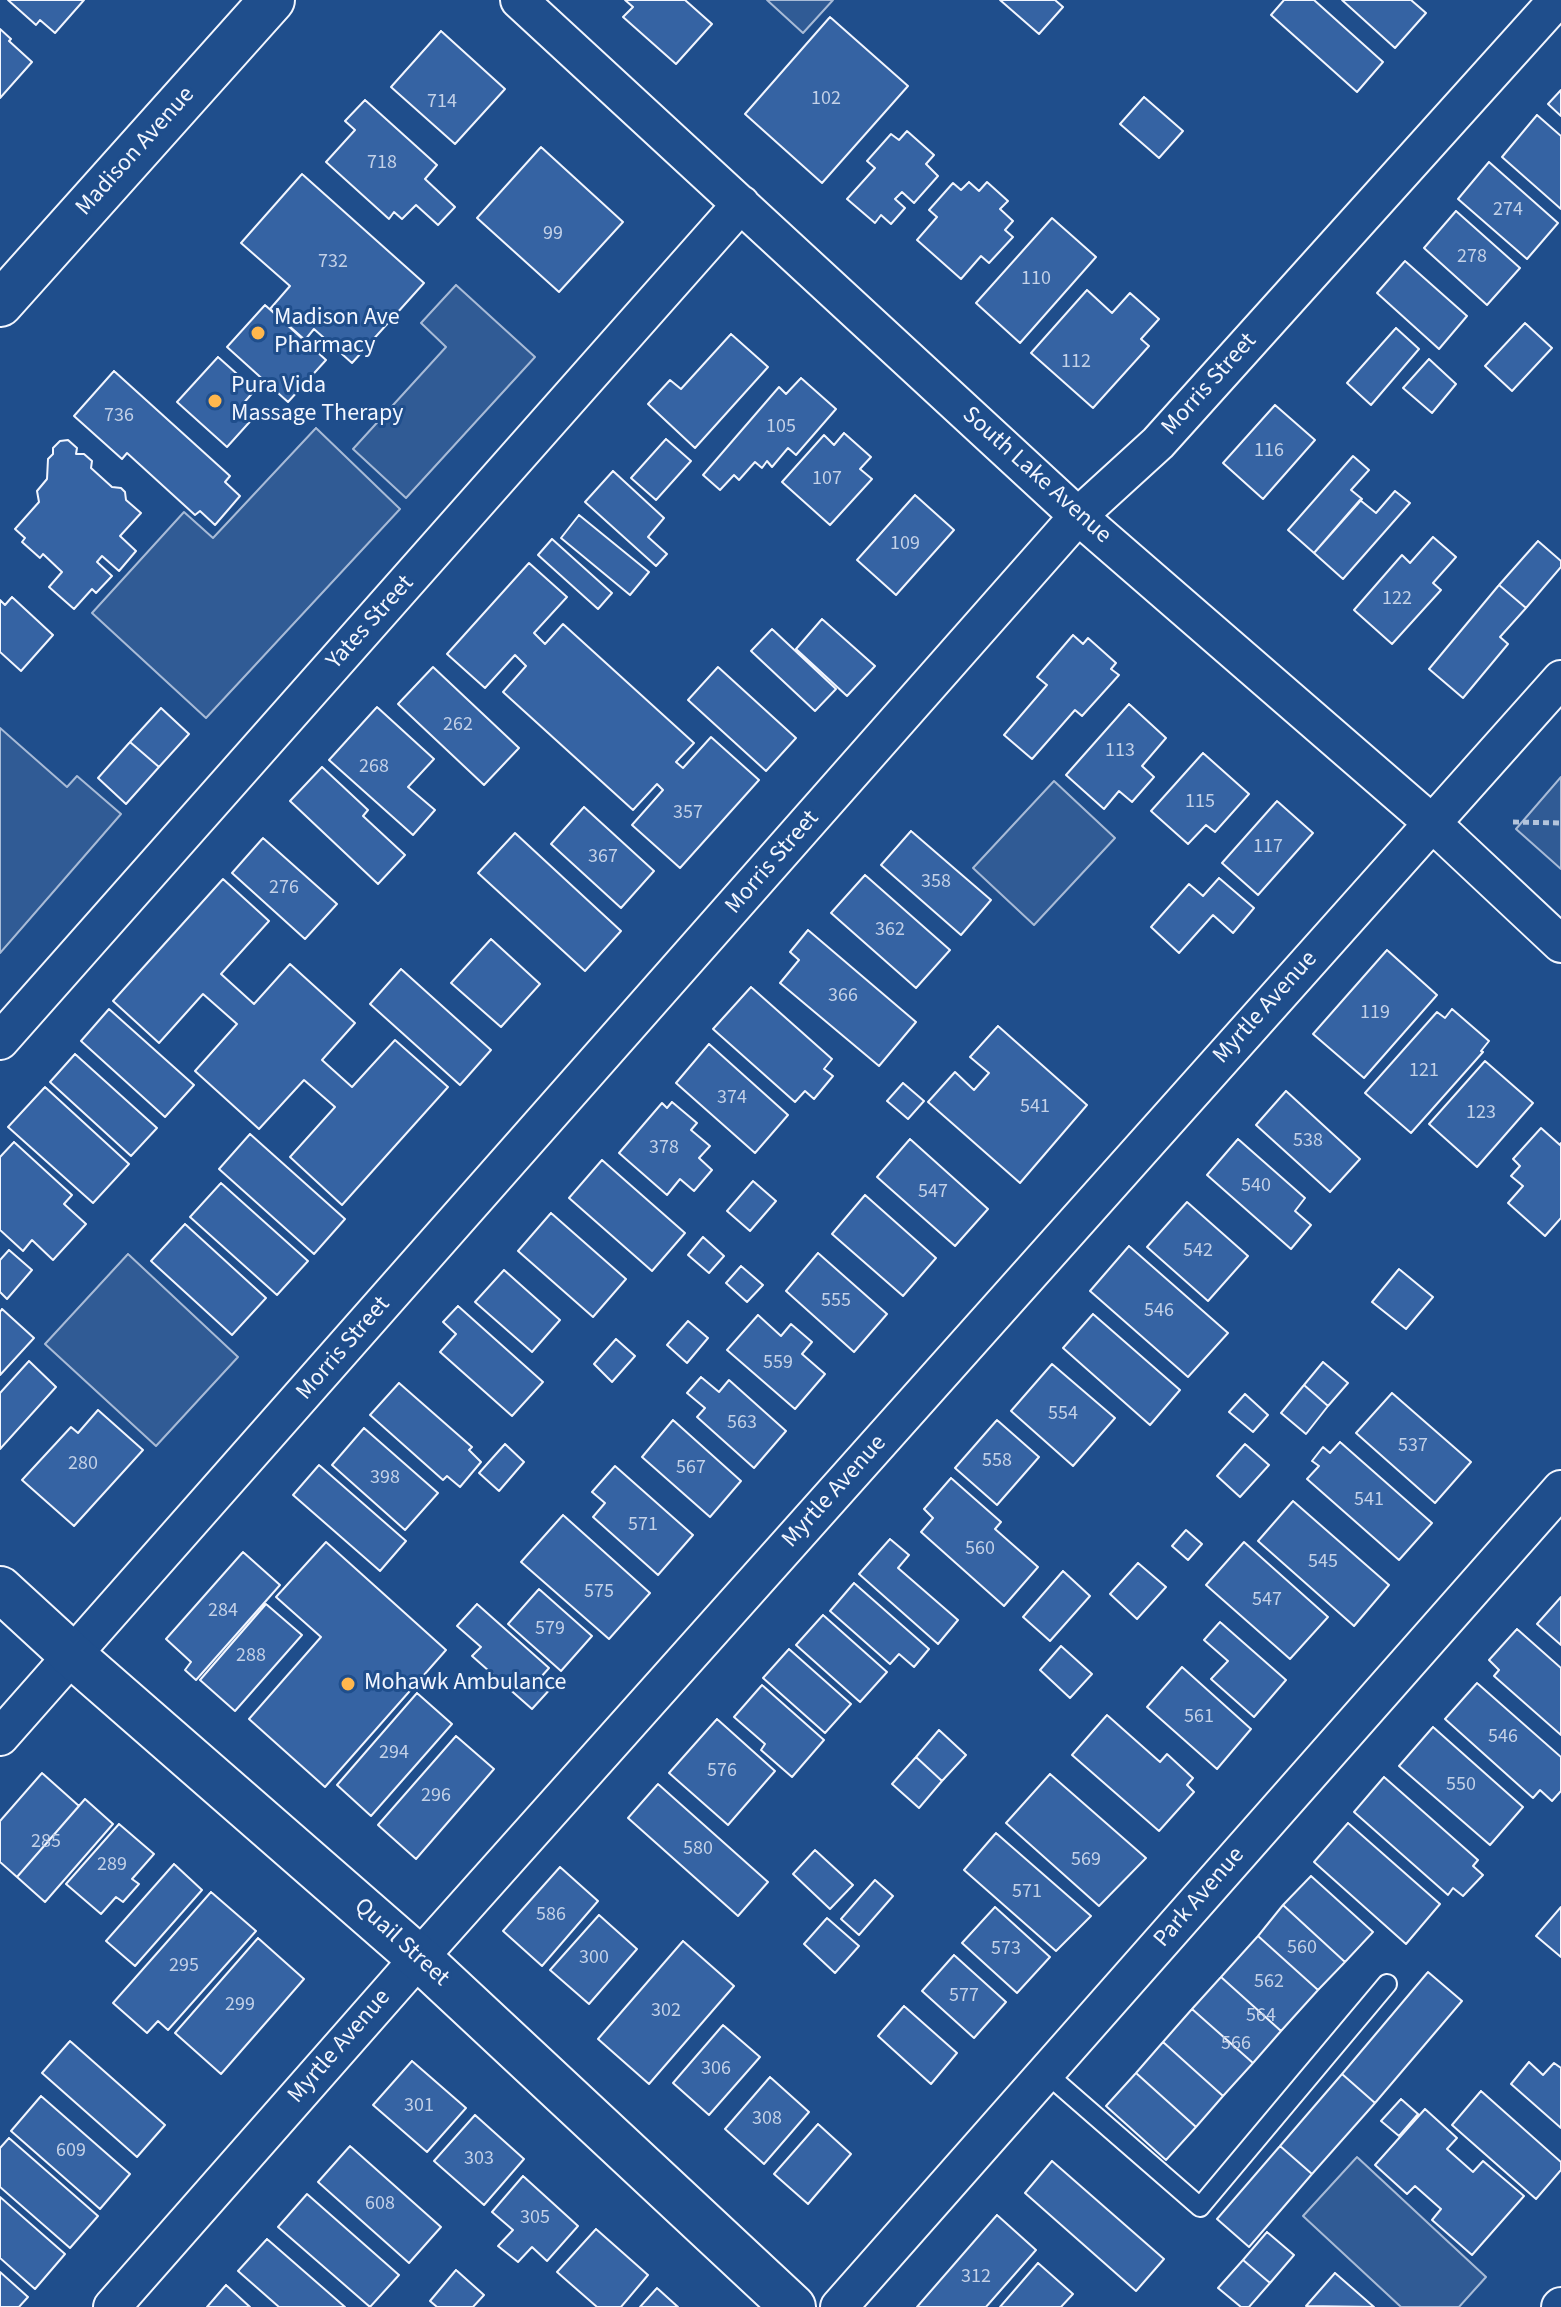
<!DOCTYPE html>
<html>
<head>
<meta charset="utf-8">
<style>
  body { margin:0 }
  canvas { display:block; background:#1f4e8c }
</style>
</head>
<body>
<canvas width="1561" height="2307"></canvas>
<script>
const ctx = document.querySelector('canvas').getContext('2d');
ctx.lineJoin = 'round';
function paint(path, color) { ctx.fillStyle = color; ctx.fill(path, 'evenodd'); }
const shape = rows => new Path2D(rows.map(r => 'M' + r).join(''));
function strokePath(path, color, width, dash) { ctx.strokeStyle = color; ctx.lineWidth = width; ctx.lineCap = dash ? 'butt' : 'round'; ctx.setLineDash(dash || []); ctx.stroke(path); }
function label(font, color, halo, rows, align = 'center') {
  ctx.font = font + ' "Source Sans 3",sans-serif'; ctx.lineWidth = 6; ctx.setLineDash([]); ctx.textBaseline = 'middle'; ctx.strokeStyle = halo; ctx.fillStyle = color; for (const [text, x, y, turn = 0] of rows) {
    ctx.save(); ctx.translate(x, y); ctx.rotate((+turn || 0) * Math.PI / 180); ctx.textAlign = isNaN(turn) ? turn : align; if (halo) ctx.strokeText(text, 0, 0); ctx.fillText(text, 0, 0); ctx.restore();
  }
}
const built = shape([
  [767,0,833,0,803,33,767,0],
  [456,285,535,357,406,498,353,449,446,347,421,323,456,285],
  [316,428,400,509,206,718,92,613,184,512,213,538,316,428],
  [0,728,67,787,77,776,121,814,0,953,0,728],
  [1561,777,1561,869,1516,829,1561,777],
  [1054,781,1115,838,1034,925,973,868,1054,781],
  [128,1254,238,1357,156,1446,45,1344,128,1254],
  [1357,2157,1486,2277,1459,2307,1401,2307,1303,2216,1357,2157]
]);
const building = shape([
  [8,0,84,0,55,33,40,20,36,25,8,0],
  [625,0,685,0,712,24,676,64,623,17,633,7,625,0],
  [1000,0,1055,0,1063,7,1039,34,1000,0],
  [1284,0,1314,0,1383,62,1357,92,1271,15,1284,0],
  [1342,0,1411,0,1426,13,1395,48,1342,0],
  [830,17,908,86,822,183,745,114,830,17],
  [0,29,11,39,9,41,32,62,0,98,0,29],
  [441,31,505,89,455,144,391,87,441,31],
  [1561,90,1561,116,1548,104,1561,90],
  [1144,97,1183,131,1159,158,1120,124,1144,97],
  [365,100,437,165,425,179,455,207,438,225,416,205,402,219,394,212,389,219,326,162,355,130,345,121,365,100],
  [1537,115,1561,136,1561,209,1502,157,1537,115],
  [907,131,934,155,926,164,938,176,914,203,902,192,895,199,905,208,891,224,881,215,875,223,847,199,875,168,867,161,891,134,899,140,907,131],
  [541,147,623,222,559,292,477,218,541,147],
  [1489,162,1558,223,1527,259,1458,199,1489,162],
  [302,174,424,283,352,363,314,329,305,340,270,309,290,286,241,243,302,174],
  [969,182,979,191,987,182,1008,201,1000,209,1013,221,1005,230,1013,237,989,263,981,256,961,279,917,240,937,217,929,210,953,183,961,190,969,182],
  [1456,211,1520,268,1487,305,1424,248,1456,211],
  [1052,218,1096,257,1020,343,976,303,1052,218],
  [1405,261,1467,316,1439,349,1377,293,1405,261],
  [1087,290,1112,313,1130,293,1159,319,1141,339,1149,346,1093,408,1031,353,1087,290],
  [265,305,326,360,288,402,227,347,265,305],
  [1525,323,1552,348,1512,391,1485,366,1525,323],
  [1396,328,1419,349,1371,405,1347,383,1396,328],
  [731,334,768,367,695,448,648,404,670,380,681,389,731,334],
  [218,357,255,390,242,405,255,416,227,447,177,402,218,357],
  [1429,359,1456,384,1432,413,1403,388,1429,359],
  [114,371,230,476,225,482,240,496,215,525,200,511,195,515,127,453,122,459,74,416,114,371],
  [801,378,836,409,796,455,788,448,772,467,767,461,762,468,755,462,739,480,734,475,720,490,703,475,779,387,786,394,801,378],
  [1275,405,1315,440,1263,499,1223,463,1275,405],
  [844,433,871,457,860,469,872,479,830,525,782,482,824,435,834,445,844,433],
  [666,439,691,461,656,500,631,478,666,439],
  [68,440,77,448,76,454,84,454,92,461,91,468,112,487,121,488,125,492,126,500,141,513,120,536,136,551,119,571,102,556,97,562,112,576,96,593,92,589,74,609,49,587,62,572,43,554,40,558,22,542,25,538,15,529,39,502,37,491,47,479,48,459,53,454,53,448,60,441,68,440],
  [1353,456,1369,470,1351,490,1362,499,1314,553,1288,530,1353,456],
  [613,471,664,518,648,537,667,554,656,566,585,502,613,471],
  [1395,491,1410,503,1343,579,1314,553,1360,500,1376,513,1395,491],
  [915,495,954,530,896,595,857,560,915,495],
  [579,515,649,572,630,595,561,538,579,515],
  [1433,537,1456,557,1433,583,1441,590,1392,644,1354,610,1402,555,1410,563,1433,537],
  [552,539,612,593,598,609,538,555,552,539],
  [1538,541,1561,561,1561,567,1526,608,1499,585,1538,541],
  [529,563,567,597,534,633,545,644,563,624,694,743,676,762,683,768,711,737,759,780,680,868,632,825,663,790,657,784,633,810,503,692,526,666,515,655,485,688,447,654,529,563],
  [1499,585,1526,608,1500,637,1508,644,1463,698,1429,669,1499,585],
  [12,597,53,635,21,671,0,652,0,600,5,605,12,597],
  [822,619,875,666,847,696,796,649,822,619],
  [772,629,836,689,815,711,751,651,772,629],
  [1073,635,1083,644,1088,638,1116,663,1111,669,1119,675,1082,716,1075,710,1032,759,1004,735,1047,685,1037,677,1073,635],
  [433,667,519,748,484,785,398,704,433,667],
  [718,667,796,738,766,771,688,700,718,667],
  [1129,704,1166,738,1142,766,1154,777,1132,802,1119,791,1104,809,1066,775,1129,704],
  [377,707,434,759,408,787,435,810,413,835,329,760,377,707],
  [161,708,189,734,159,767,130,742,161,708],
  [130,742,159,767,126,804,98,778,130,742],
  [1203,753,1249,794,1215,832,1206,825,1188,844,1151,811,1203,753],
  [322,767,368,810,363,816,405,855,378,884,290,801,322,767],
  [1277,801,1313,833,1258,895,1222,863,1277,801],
  [584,807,654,871,621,908,551,844,584,807],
  [911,831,991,900,961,935,881,865,911,831],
  [515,833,621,931,585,971,478,873,515,833],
  [263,838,337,904,305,939,232,873,263,838],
  [865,875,950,950,916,988,831,913,865,875],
  [1219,878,1254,908,1233,933,1213,915,1179,953,1151,927,1189,884,1203,896,1219,878],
  [223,879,269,921,221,974,254,1004,290,964,355,1023,322,1060,352,1087,395,1040,448,1087,342,1205,290,1157,335,1107,304,1080,259,1129,195,1071,237,1024,203,994,159,1043,113,1001,223,879],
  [808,930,916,1022,879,1066,780,983,799,960,790,952,808,930],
  [491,939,540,984,501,1027,451,983,491,939],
  [1387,950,1437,995,1364,1078,1313,1034,1387,950],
  [401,969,491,1050,460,1085,370,1004,401,969],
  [751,987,832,1059,824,1069,833,1076,814,1099,805,1091,795,1102,713,1029,751,987],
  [109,1009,194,1085,165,1117,81,1041,109,1009],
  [1452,1009,1489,1041,1481,1051,1483,1052,1411,1133,1365,1093,1437,1012,1445,1018,1452,1009],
  [998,1026,1087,1105,1020,1183,928,1102,955,1072,974,1090,989,1073,970,1057,998,1026],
  [709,1044,788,1115,755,1153,676,1083,709,1044],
  [75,1054,157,1128,131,1156,50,1082,75,1054],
  [1485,1061,1533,1103,1477,1167,1429,1124,1485,1061],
  [903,1083,924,1101,908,1119,887,1101,903,1083],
  [45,1087,129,1164,93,1203,8,1127,45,1087],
  [1286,1091,1360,1159,1330,1192,1256,1125,1286,1091],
  [672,1102,697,1123,691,1130,710,1146,699,1158,712,1170,694,1191,680,1179,667,1195,619,1153,662,1103,667,1108,672,1102],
  [1541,1128,1560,1145,1561,1143,1561,1218,1545,1236,1508,1203,1523,1186,1511,1176,1520,1166,1513,1159,1541,1128],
  [250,1134,345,1219,314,1254,219,1169,250,1134],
  [910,1139,988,1209,955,1246,877,1177,910,1139],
  [1238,1139,1305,1198,1295,1211,1311,1225,1291,1249,1207,1175,1238,1139],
  [14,1142,72,1195,64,1204,86,1224,53,1260,32,1240,23,1251,0,1230,0,1157,14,1142],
  [602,1160,685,1233,652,1271,569,1198,602,1160],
  [753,1181,776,1201,750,1231,727,1211,753,1181],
  [221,1183,308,1261,277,1295,190,1217,221,1183],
  [865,1195,936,1258,903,1296,832,1234,865,1195],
  [1187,1202,1248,1256,1208,1301,1147,1247,1187,1202],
  [551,1213,626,1279,593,1317,518,1251,551,1213],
  [185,1224,266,1298,232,1335,151,1261,185,1224],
  [703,1237,724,1256,709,1273,688,1255,703,1237],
  [1129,1246,1228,1333,1188,1377,1090,1291,1129,1246],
  [9,1250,32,1270,7,1299,0,1292,0,1260,9,1250],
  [818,1253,887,1314,854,1352,786,1291,818,1253],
  [741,1266,763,1285,747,1302,726,1283,741,1266],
  [1399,1269,1433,1297,1406,1329,1372,1302,1399,1269],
  [504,1270,560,1320,532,1352,475,1302,504,1270],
  [458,1306,543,1382,512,1416,440,1352,456,1334,443,1322,458,1306],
  [2,1309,34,1338,0,1375,0,1312,2,1309],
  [1093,1314,1180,1390,1150,1425,1063,1348,1093,1314],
  [758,1315,781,1336,791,1324,812,1342,802,1354,825,1374,795,1409,727,1350,758,1315],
  [688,1321,708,1338,687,1363,667,1345,688,1321],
  [616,1339,635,1356,612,1382,594,1364,616,1339],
  [29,1361,56,1387,0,1449,0,1393,29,1361],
  [1323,1362,1348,1383,1328,1406,1304,1385,1323,1362],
  [1052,1364,1115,1418,1073,1466,1011,1411,1052,1364],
  [701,1377,719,1392,729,1380,786,1431,754,1468,697,1417,705,1408,687,1393,701,1377],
  [399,1383,472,1447,469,1450,481,1462,460,1487,447,1476,443,1480,370,1415,399,1383],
  [1304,1385,1328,1406,1306,1434,1281,1413,1304,1385],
  [1392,1393,1471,1462,1435,1503,1356,1433,1392,1393],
  [1245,1394,1268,1415,1253,1432,1229,1412,1245,1394],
  [98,1410,143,1450,74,1526,22,1480,71,1427,78,1433,98,1410],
  [673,1420,741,1481,710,1517,642,1457,673,1420],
  [997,1420,1039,1457,997,1505,955,1468,997,1420],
  [364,1428,438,1493,405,1530,332,1465,364,1428],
  [1340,1442,1432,1523,1399,1560,1307,1479,1319,1466,1312,1461,1323,1447,1330,1453,1340,1442],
  [505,1444,524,1462,499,1491,479,1473,505,1444],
  [1245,1444,1269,1465,1240,1497,1217,1476,1245,1444],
  [319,1465,406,1541,380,1571,293,1495,319,1465],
  [615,1466,693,1535,658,1575,593,1517,605,1503,592,1492,615,1466],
  [951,1478,1001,1522,995,1529,1038,1567,1004,1606,921,1532,933,1518,924,1509,951,1478],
  [1293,1501,1389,1585,1354,1626,1258,1541,1293,1501],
  [563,1515,650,1593,609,1639,521,1562,563,1515],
  [1186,1530,1202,1544,1188,1560,1172,1546,1186,1530],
  [890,1539,909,1555,898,1568,958,1620,938,1644,859,1574,890,1539],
  [326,1542,446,1650,325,1787,249,1719,321,1637,276,1597,326,1542],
  [1244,1542,1328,1617,1290,1659,1206,1585,1244,1542],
  [243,1552,280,1585,196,1680,185,1670,191,1662,166,1639,243,1552],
  [1138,1563,1166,1587,1137,1619,1110,1594,1138,1563],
  [1063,1571,1090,1596,1050,1641,1023,1617,1063,1571],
  [854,1583,929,1649,914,1667,899,1654,890,1664,830,1611,854,1583],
  [539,1589,592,1636,561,1671,508,1624,539,1589],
  [1561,1597,1561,1645,1537,1624,1561,1597],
  [266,1604,302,1635,235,1711,200,1680,266,1604],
  [477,1604,549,1668,541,1677,552,1687,532,1709,472,1656,481,1647,457,1626,477,1604],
  [823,1615,887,1672,860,1702,796,1645,823,1615],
  [1220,1622,1286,1680,1254,1717,1211,1679,1228,1661,1204,1640,1220,1622],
  [1517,1629,1561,1668,1561,1735,1494,1676,1499,1670,1489,1660,1517,1629],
  [1061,1646,1092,1674,1070,1698,1040,1670,1061,1646],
  [789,1649,851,1704,825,1733,763,1678,789,1649],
  [1182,1667,1251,1729,1217,1769,1147,1707,1182,1667],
  [1477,1683,1561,1757,1561,1791,1552,1801,1540,1790,1533,1798,1445,1719,1477,1683],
  [762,1685,824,1740,792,1777,761,1750,765,1744,734,1717,762,1685],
  [417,1693,452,1724,371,1816,337,1785,417,1693],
  [1107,1715,1160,1762,1167,1754,1193,1778,1187,1785,1194,1792,1159,1831,1072,1755,1107,1715],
  [717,1719,775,1771,728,1825,669,1773,717,1719],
  [1433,1727,1523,1807,1490,1845,1399,1766,1433,1727],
  [939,1730,966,1755,942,1781,916,1757,939,1730],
  [456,1736,494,1769,416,1859,378,1825,456,1736],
  [916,1757,942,1781,919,1808,892,1784,916,1757],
  [42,1773,79,1806,17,1877,0,1862,0,1821,42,1773],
  [1050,1774,1146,1858,1099,1906,1006,1823,1050,1774],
  [1384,1777,1478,1860,1473,1866,1483,1875,1463,1896,1453,1888,1448,1895,1354,1812,1384,1777],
  [658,1784,768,1882,738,1916,628,1818,658,1784],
  [85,1799,113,1824,45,1902,17,1877,85,1799],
  [1348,1823,1440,1904,1406,1944,1314,1862,1348,1823],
  [119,1824,154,1854,132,1879,139,1884,123,1902,116,1897,101,1914,66,1884,119,1824],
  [996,1833,1091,1916,1056,1951,964,1870,996,1833],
  [815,1850,853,1885,830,1909,793,1874,815,1850],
  [174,1864,202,1890,135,1966,106,1941,174,1864],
  [560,1867,598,1901,542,1966,503,1931,560,1867],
  [1311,1876,1373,1932,1345,1962,1283,1905,1311,1876],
  [875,1880,893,1896,859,1935,841,1919,875,1880],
  [211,1892,256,1931,168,2030,158,2021,147,2033,113,2003,211,1892],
  [1283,1905,1345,1962,1318,1990,1258,1936,1283,1905],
  [995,1907,1050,1957,1017,1993,962,1943,995,1907],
  [1561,1907,1561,1957,1536,1936,1561,1907],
  [599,1915,637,1949,589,2004,550,1970,599,1915],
  [827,1918,859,1946,835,1973,804,1944,827,1918],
  [1258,1936,1318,1990,1281,2031,1221,1977,1258,1936],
  [258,1938,304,1979,221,2074,175,2033,258,1938],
  [683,1941,734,1986,649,2084,598,2039,683,1941],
  [954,1955,1006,2002,974,2038,922,1991,954,1955],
  [1428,1972,1462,2001,1375,2103,1342,2074,1428,1972],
  [1221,1977,1281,2031,1253,2063,1192,2009,1221,1977],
  [904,2006,957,2053,931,2084,878,2036,904,2006],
  [1192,2009,1253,2063,1223,2096,1163,2042,1192,2009],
  [723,2025,760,2057,709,2115,673,2083,723,2025],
  [70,2041,165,2125,137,2157,42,2073,70,2041],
  [1163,2042,1223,2096,1196,2127,1136,2073,1163,2042],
  [412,2061,466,2108,427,2152,373,2105,412,2061],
  [1529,2062,1543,2075,1554,2063,1561,2068,1561,2128,1511,2084,1529,2062],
  [1136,2073,1196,2127,1166,2160,1106,2106,1136,2073],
  [1342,2074,1375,2103,1312,2174,1280,2146,1342,2074],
  [770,2077,809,2112,764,2164,725,2129,770,2077],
  [1481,2091,1561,2162,1561,2170,1536,2199,1452,2125,1481,2091],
  [41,2096,130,2174,100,2209,11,2131,41,2096],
  [1401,2099,1418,2114,1399,2136,1381,2121,1401,2099],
  [1425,2109,1457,2138,1447,2149,1473,2172,1483,2161,1524,2196,1472,2255,1432,2220,1441,2209,1415,2186,1407,2194,1375,2165,1425,2109],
  [475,2115,524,2159,484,2205,434,2161,475,2115],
  [818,2124,851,2154,808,2204,774,2174,818,2124],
  [9,2138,98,2216,70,2248,0,2187,0,2148,9,2138],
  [350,2146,441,2227,409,2263,318,2182,350,2146],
  [1280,2146,1312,2174,1249,2247,1217,2219,1280,2146],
  [1052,2161,1164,2259,1136,2291,1025,2193,1052,2161],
  [523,2176,578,2226,547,2261,532,2247,518,2262,498,2246,513,2230,492,2212,523,2176],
  [307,2194,399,2275,370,2307,278,2227,307,2194],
  [0,2197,65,2254,35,2289,0,2258,0,2197],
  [997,2215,1036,2250,986,2307,917,2307,997,2215],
  [596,2229,648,2275,621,2307,597,2307,557,2272,596,2229],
  [1267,2232,1294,2255,1270,2283,1243,2260,1267,2232],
  [267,2239,345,2307,279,2307,238,2271,267,2239],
  [1243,2260,1270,2283,1249,2307,1241,2307,1218,2288,1243,2260],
  [1038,2263,1073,2294,1061,2307,1000,2307,1038,2263],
  [456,2270,484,2295,473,2307,437,2307,430,2301,456,2270],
  [0,2272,28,2297,19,2307,0,2307,0,2272],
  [1335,2273,1374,2307,1306,2306,1335,2273],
  [226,2285,250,2307,207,2307,226,2285],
  [657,2288,678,2307,640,2307,657,2288]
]);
const path = shape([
  [1513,822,1561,823]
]);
const lane = shape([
  [1046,2073,1200,2207,1387,1984]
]);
const street = shape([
  [519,0,1078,516,1432,823,1561,944],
  [0,1041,741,204],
  [0,1737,1078,516,1158,443,1557,0],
  [112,2307,419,1958,1561,679],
  [839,2307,1561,1489],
  [1560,2307,1561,2306]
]);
const secondary = shape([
  [0,1589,73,1656,419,1958,793,2307]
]);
const primary = shape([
  [0,304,272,0]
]);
const markers = [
  [258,333,8,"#ffb74d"],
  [215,401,8,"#ffb74d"],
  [348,1684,8,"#ffb74d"]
];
const numberNames = [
  ["102",826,100],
  ["714",442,103],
  ["718",382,164],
  ["274",1508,211],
  ["99",553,235],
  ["278",1472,258],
  ["732",333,263],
  ["110",1036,280],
  ["112",1076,363],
  ["736",119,417],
  ["105",781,428],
  ["116",1269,452],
  ["107",827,480],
  ["109",905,545],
  ["122",1397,600],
  ["262",458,726],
  ["113",1120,752],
  ["268",374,768],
  ["115",1200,803],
  ["357",688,814],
  ["117",1268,848],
  ["367",603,858],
  ["358",936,883],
  ["276",284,889],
  ["362",890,931],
  ["366",843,997],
  ["119",1375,1014],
  ["121",1424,1072],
  ["374",732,1099],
  ["541",1035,1108],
  ["123",1481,1114],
  ["538",1308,1142],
  ["378",664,1149],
  ["540",1256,1187],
  ["547",933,1193],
  ["542",1198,1252],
  ["555",836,1302],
  ["546",1159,1312],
  ["559",778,1364],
  ["554",1063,1415],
  ["563",742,1424],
  ["537",1413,1447],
  ["558",997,1462],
  ["280",83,1465],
  ["567",691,1469],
  ["398",385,1479],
  ["541",1369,1501],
  ["571",643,1526],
  ["560",980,1550],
  ["545",1323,1563],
  ["575",599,1593],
  ["547",1267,1601],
  ["284",223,1612],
  ["579",550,1630],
  ["288",251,1657],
  ["561",1199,1718],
  ["546",1503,1738],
  ["294",394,1754],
  ["576",722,1772],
  ["550",1461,1786],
  ["296",436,1797],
  ["285",46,1843],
  ["580",698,1850],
  ["569",1086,1861],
  ["289",112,1866],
  ["571",1027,1893],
  ["586",551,1916],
  ["560",1302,1949],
  ["573",1006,1950],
  ["300",594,1959],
  ["295",184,1967],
  ["562",1269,1983],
  ["577",964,1997],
  ["299",240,2006],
  ["302",666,2012],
  ["564",1261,2017],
  ["566",1236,2045],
  ["306",716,2070],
  ["301",419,2107],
  ["308",767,2120],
  ["609",71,2152],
  ["303",479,2160],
  ["608",380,2205],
  ["305",535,2219],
  ["312",976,2278]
];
const streetNames = [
  ["Madison Avenue",136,152,-48],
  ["Morris Street",1210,385,-48],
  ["South Lake Avenue",1036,476,42],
  ["Yates Street",371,623,-48],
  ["Morris Street",773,863,-49],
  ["Myrtle Avenue",1266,1008,-48],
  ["Morris Street",344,1349,-49],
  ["Myrtle Avenue",835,1492,-48],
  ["Park Avenue",1200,1898,-49],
  ["Quail Street",401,1943,42],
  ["Myrtle Avenue",340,2047,-49]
];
const poiNames = [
  ["Madison Ave",274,319],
  ["Pharmacy",274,347],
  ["Pura Vida",231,387],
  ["Massage Therapy",231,415],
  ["Mohawk Ambulance",364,1684]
];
paint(built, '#305b95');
strokePath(built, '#a8bbd7', 2);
paint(building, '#3563a3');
strokePath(building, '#f2f6ff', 2);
strokePath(lane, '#f2f6ff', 22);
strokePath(street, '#f2f6ff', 40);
strokePath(secondary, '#f2f6ff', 48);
strokePath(primary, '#f2f6ff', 48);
strokePath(path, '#b3c4dc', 5, [6, 4]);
strokePath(lane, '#1f4e8c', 18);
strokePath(street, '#1f4e8c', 36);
strokePath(secondary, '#1f4e8c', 44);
strokePath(primary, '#1f4e8c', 44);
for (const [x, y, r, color] of markers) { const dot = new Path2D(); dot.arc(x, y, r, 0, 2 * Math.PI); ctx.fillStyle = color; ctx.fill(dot); strokePath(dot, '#1f4e8c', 3); }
label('20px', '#c3d1e8', null, numberNames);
label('24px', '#f2f6ff', '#1f4e8c', streetNames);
label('24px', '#f2f6ff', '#1f4e8c', poiNames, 'left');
</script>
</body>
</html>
